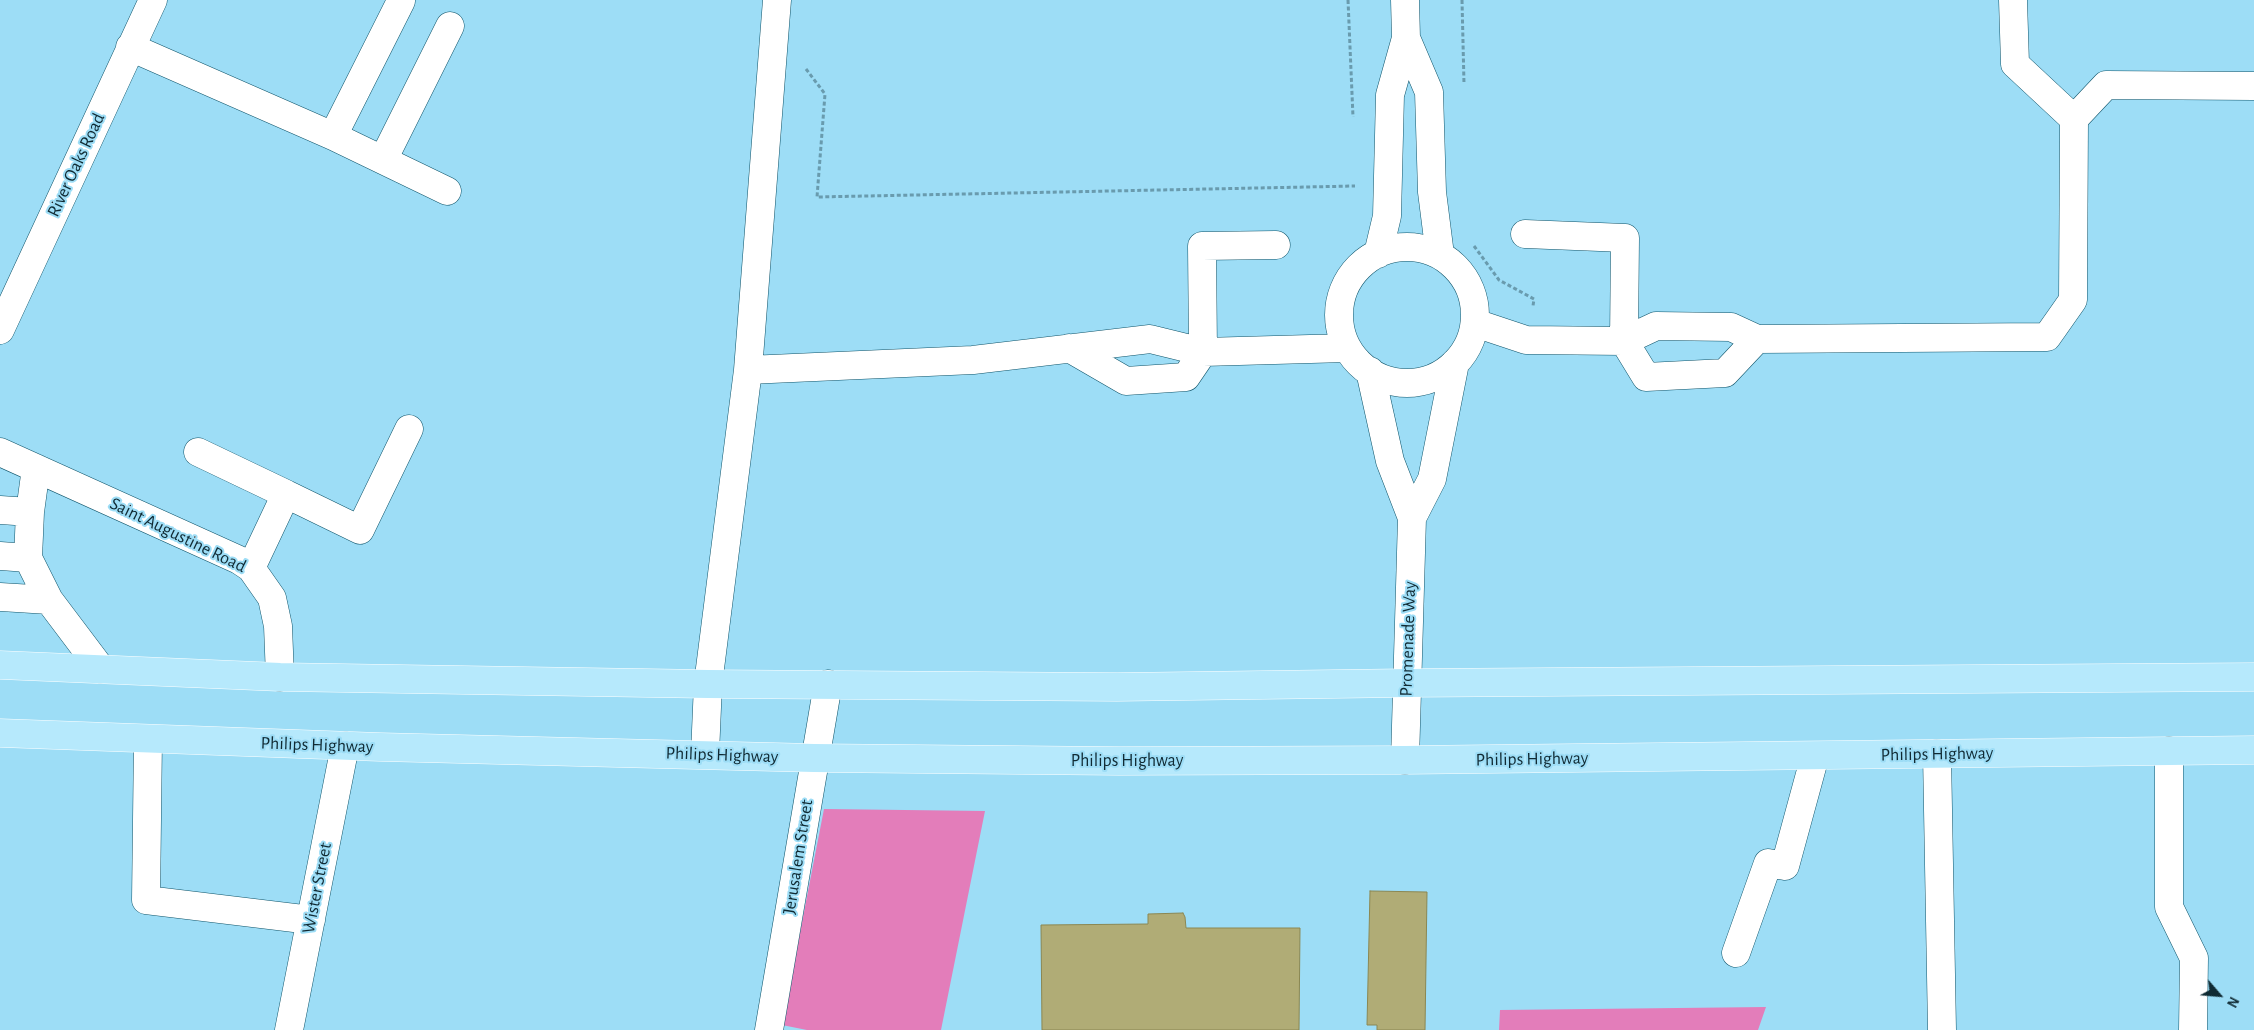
<!DOCTYPE html>
<html>
<head>
<meta charset="utf-8">
<style>
  body { margin:0 }
  #map { position:relative; width:2254px; height:1030px; overflow:hidden; background:#9dddf6; font-family:"Alegreya Sans",sans-serif }
  canvas { display:block }
  .north { position:absolute; left:2194px; top:970px; width:50px; height:50px; -webkit-text-stroke:4px #9dddf6; paint-order:stroke; rotate:117deg; font-size:14px; font-weight:700; line-height:20px; text-align:center; color:#102a33 }
  .north::after { content:''; display:block; margin:auto; width:18px; height:22px; background:#102a33; clip-path:polygon(50% 0,100% 100%,50% 72%,0 100%) }
</style>
</head>
<body>
<div id="map">
<canvas width="2254" height="1030"></canvas>
<div class="north">N</div>
</div>
<script>
const ctx = document.querySelector('canvas').getContext('2d');
ctx.lineJoin = 'round';
function paint(path, color) { ctx.fillStyle = color; ctx.fill(path, 'evenodd'); }
const shape = rows => new Path2D(rows.map(r => 'M' + r).join(''));
function strokePath(path, color, width, dash) { ctx.strokeStyle = color; ctx.lineWidth = width; ctx.lineCap = dash ? 'butt' : 'round'; ctx.setLineDash(dash || []); ctx.stroke(path); }
function label(font, color, halo, rows, align = 'center') {
  ctx.font = font + ' "Alegreya Sans",sans-serif'; ctx.lineWidth = 4; ctx.setLineDash([]); ctx.textBaseline = 'middle'; ctx.strokeStyle = halo; ctx.fillStyle = color; for (const [text, x, y, turn = 0] of rows) {
    ctx.save(); ctx.translate(x, y); ctx.rotate((+turn || 0) * Math.PI / 180); ctx.textAlign = isNaN(turn) ? turn : align; if (halo) ctx.strokeText(text, 0, 0); ctx.fillText(text, 0, 0); ctx.restore();
  }
}
const green = shape([
  [824,809,985,811,941,1030,807,1030,782,1025],
  [1766,1007,1758,1030,1499,1030,1500,1010]
]);
const building = shape([
  [1370,891,1427,892,1425,1030,1377,1030,1377,1025,1367,1025,1370,891],
  [1183,913,1185,917,1186,928,1300,928,1299,1030,1042,1030,1041,925,1148,924,1148,914,1183,913]
]);
const path = shape([
  [1348,0,1353,117],
  [1462,0,1464,84],
  [806,69,825,94,817,197,1355,186],
  [1474,246,1499,280,1534,299,1533,306]
]);
const minor = shape([
  [1405,0,1406,38],
  [2013,0,2015,64,2074,119],
  [130,47,333,136,447,191],
  [333,136,401,1],
  [383,160,450,26],
  '1339 315a68 68 0 1 1 136 0a68 68 0 1 1-136 0Z',
  [1378,254,1387,216,1390,95,1406,38,1429,92,1432,192,1440,255],
  [1475,323,1526,340,1624,341,1656,326,1731,327,1757,339,1725,373,1646,377,1624,341,1625,238,1525,234],
  [0,330,153,0],
  [1757,339,2047,337,2073,300,2074,119,2106,85,2254,86],
  [1069,348,1126,381,1186,377,1203,352,1202,246,1276,245],
  [748,370,777,0],
  [1370,371,1390,461,1412,518,1405,760],
  [0,452,239,560,251,568,272,598,278,626,280,677],
  [198,452,286,494],
  [36,468,30,512,28,558,49,600,101,669],
  [0,510,30,512],
  [1412,518,1432,479,1455,363],
  [0,556,28,558],
  [251,568,286,494,360,530,409,429],
  [0,597,49,600],
  [148,739,146,900,311,920],
  [2169,751,2169,907,2194,958,2193,1030],
  [705,754,708,684,748,370,973,360,1150,339,1203,352,1346,348],
  [1937,754,1942,1030],
  [1736,953,1768,863,1785,866,1815,756],
  [289,1030,345,746],
  [769,1030,828,684]
]);
const major = shape([
  [0,665,280,677,708,684,1117,687,1406,683,2254,677],
  [0,733,380,747,814,758,1119,761,1405,760,2254,750]
]);
const streetNames = [
  ["River Oaks Road",76,165,-65],
  ["Saint Augustine Road",178,535,26],
  ["Promenade Way",1408,639,-88],
  ["Philips Highway",317,745,2],
  ["Philips Highway",1937,754,-1],
  ["Philips Highway",722,755,2],
  ["Philips Highway",1532,759,-1],
  ["Philips Highway",1127,761],
  ["Jerusalem Street",798,857,-81],
  ["Wister Street",317,888,-79]
];
paint(green, '#e37dba');
paint(building, '#b0ac76');
strokePath(building, '#8b8752', 1);
strokePath(minor, '#0f546a', 29);
strokePath(major, '#fff', 29);
strokePath(path, '#699bae', 3, [4, 2.5]);
strokePath(minor, '#fff', 28);
strokePath(major, '#b6e9fc', 28);
label('18px', '#102a33', '#9dddf6', streetNames);
</script>
</body>
</html>
